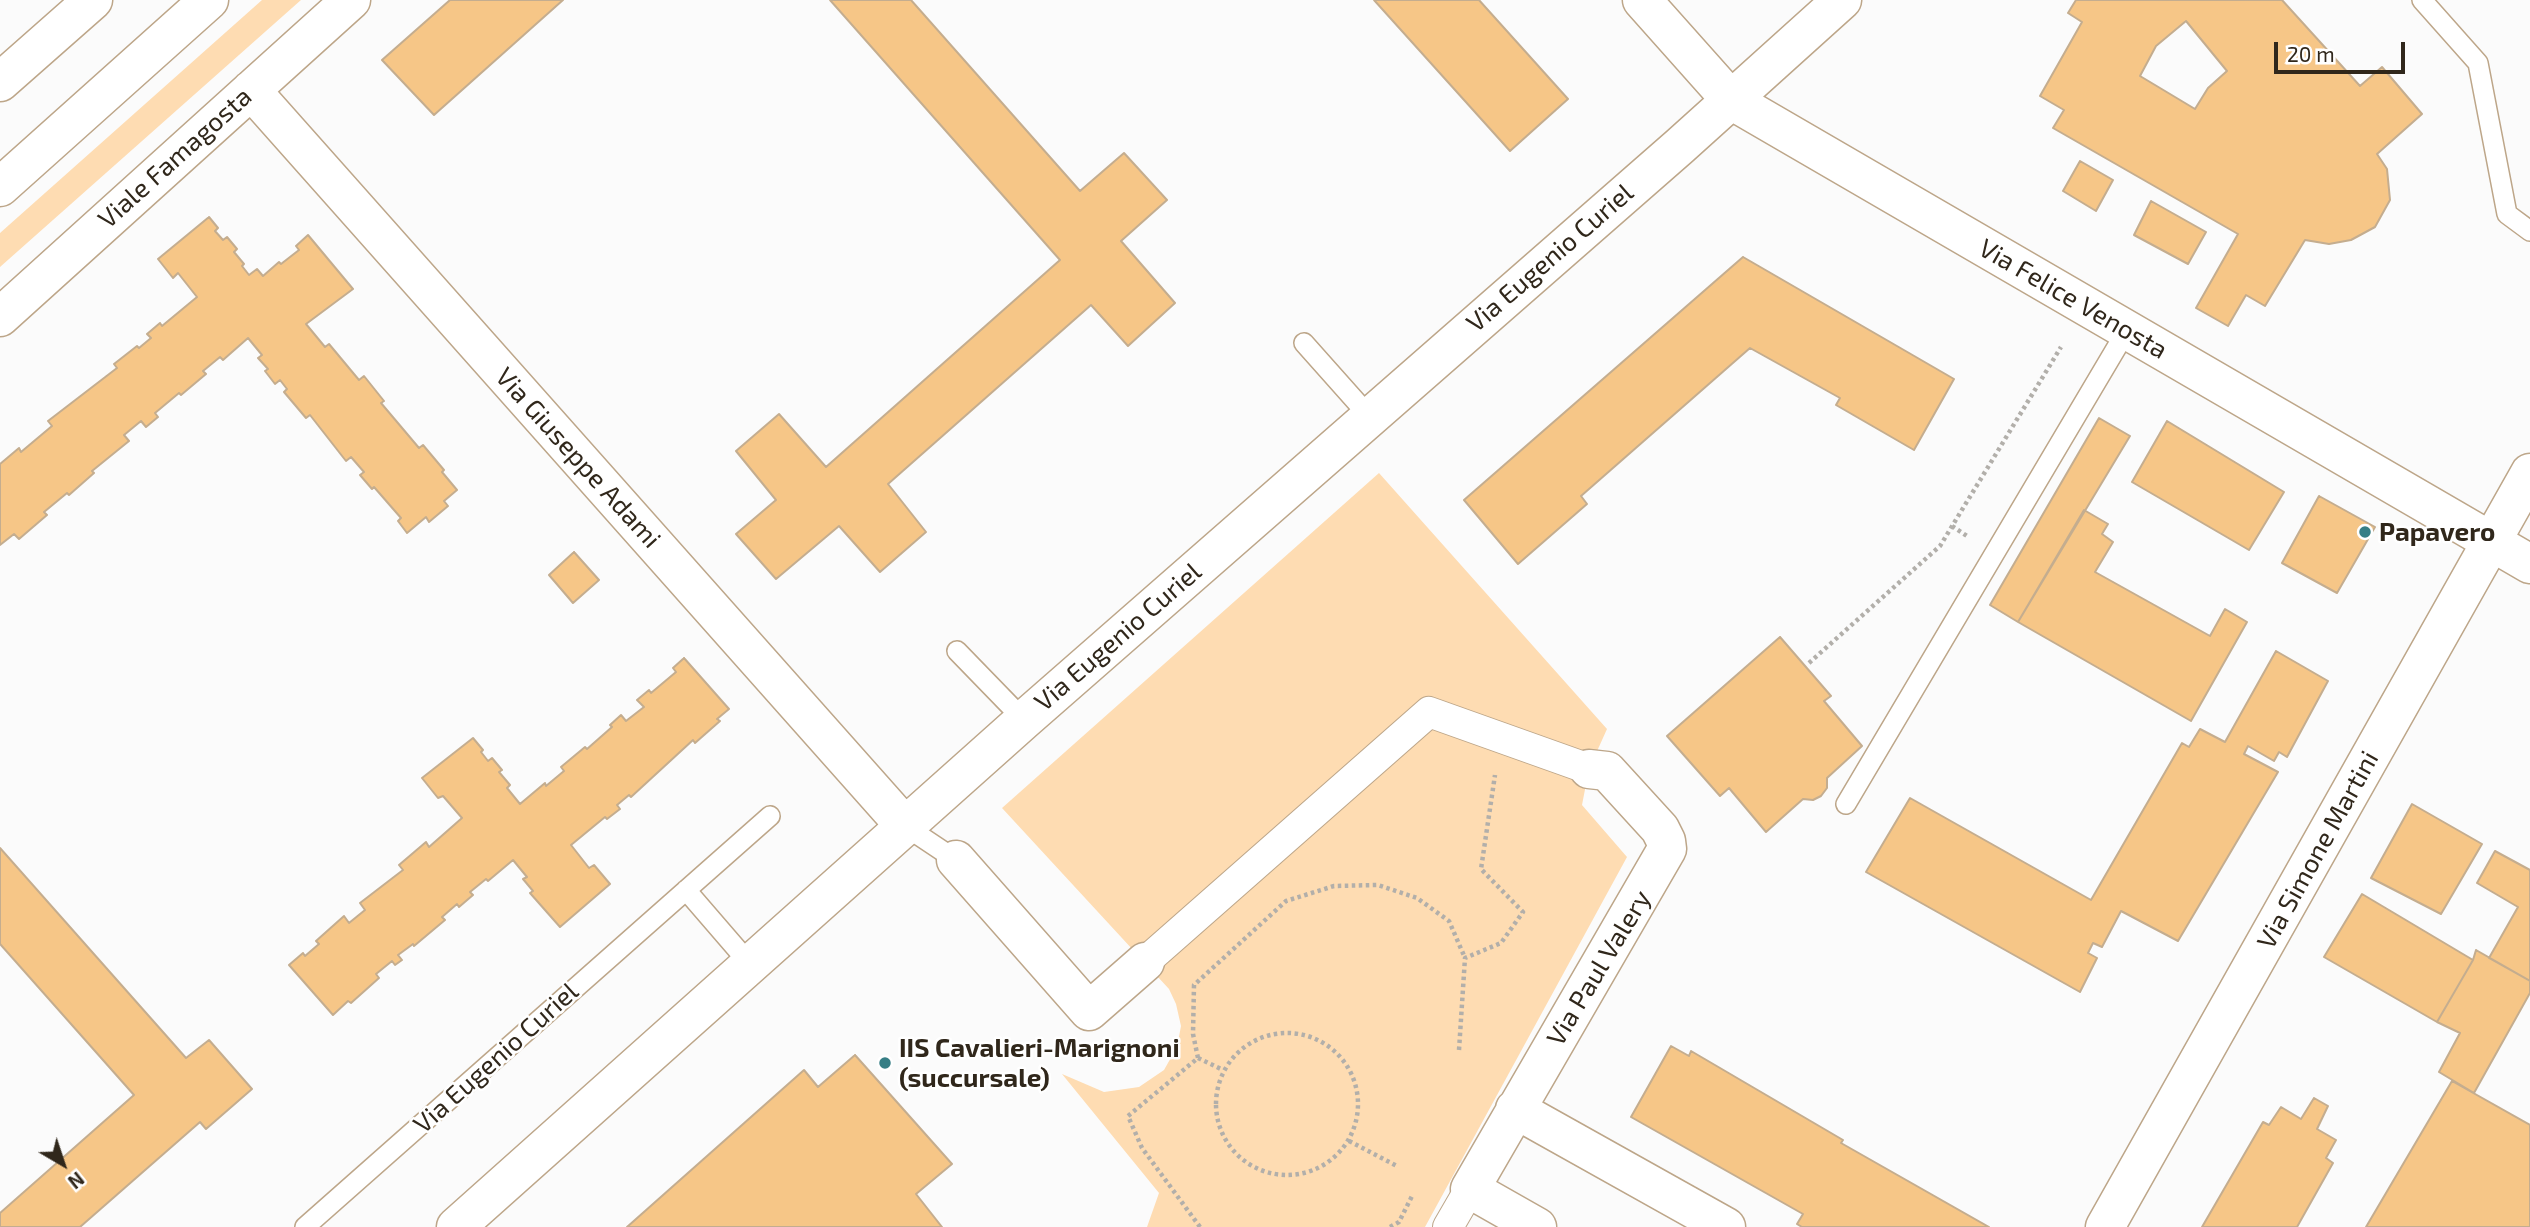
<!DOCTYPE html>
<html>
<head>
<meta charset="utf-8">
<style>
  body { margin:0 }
  #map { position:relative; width:2530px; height:1227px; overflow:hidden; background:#fbfbfb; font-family:"Exo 2",sans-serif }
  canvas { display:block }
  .north { position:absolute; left:28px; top:1129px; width:70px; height:70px; -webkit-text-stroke:5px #fff; paint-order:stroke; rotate:141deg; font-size:19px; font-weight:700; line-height:28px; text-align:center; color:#30271b }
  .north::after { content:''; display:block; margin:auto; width:24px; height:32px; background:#30271b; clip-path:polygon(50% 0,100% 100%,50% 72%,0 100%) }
  .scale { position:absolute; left:2274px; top:42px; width:131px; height:32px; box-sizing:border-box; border:4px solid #30271b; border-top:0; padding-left:9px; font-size:21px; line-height:24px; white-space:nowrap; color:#30271b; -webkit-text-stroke:5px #fff; paint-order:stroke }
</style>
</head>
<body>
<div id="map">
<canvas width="2530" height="1227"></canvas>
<div class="north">N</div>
<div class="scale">20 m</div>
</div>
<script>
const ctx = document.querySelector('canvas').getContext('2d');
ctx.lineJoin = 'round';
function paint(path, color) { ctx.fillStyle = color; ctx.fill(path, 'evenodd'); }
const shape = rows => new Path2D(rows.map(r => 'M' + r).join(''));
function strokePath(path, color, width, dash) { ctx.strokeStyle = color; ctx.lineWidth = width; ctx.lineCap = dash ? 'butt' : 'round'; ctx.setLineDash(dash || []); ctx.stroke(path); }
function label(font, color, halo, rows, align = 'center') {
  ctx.font = font + ' "Exo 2",sans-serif'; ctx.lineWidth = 5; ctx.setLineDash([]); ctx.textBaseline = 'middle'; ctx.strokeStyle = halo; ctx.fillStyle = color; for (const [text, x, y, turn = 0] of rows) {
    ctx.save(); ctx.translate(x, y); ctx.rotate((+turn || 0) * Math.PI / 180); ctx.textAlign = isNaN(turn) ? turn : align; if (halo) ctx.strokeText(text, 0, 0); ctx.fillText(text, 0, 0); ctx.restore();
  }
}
const green = shape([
  [262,0,301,0,0,267,0,233],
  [1379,473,1607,729,1589,769,1582,805,1627,857,1425,1227,1147,1227,1159,1193,1062,1074,1104,1092,1139,1087,1164,1070,1177,1047,1181,1026,1176,1004,1169,989,1002,808]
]);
const building = shape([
  [450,0,563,0,434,115,382,60,450,0],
  [830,0,911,0,1080,191,1124,153,1167,200,1121,241,1175,303,1128,346,1091,305,888,484,926,532,880,572,839,526,776,579,736,534,776,500,736,451,779,414,826,467,1060,260,830,0],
  [1374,0,1479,0,1568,99,1510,151,1374,0],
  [2076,0,2282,0,2360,86,2382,67,2422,114,2377,154,2387,169,2390,200,2375,227,2351,240,2329,244,2305,240,2265,306,2246,295,2228,326,2196,308,2238,234,2053,128,2064,110,2040,96,2082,22,2068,13,2076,0],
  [2186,21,2227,71,2208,88,2195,109,2140,76,2156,46,2186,21],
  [2080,161,2113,180,2096,211,2063,191,2080,161],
  [2151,201,2206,232,2188,264,2134,235,2151,201],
  [209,217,218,228,215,231,223,240,227,237,237,249,234,252,244,264,242,266,249,275,257,269,263,276,279,262,281,264,299,250,296,246,308,235,353,289,306,324,325,347,329,344,359,380,364,376,384,401,381,403,419,448,423,445,444,470,442,472,457,490,444,501,448,506,429,522,426,517,407,533,398,521,401,518,374,487,372,489,360,475,364,472,351,457,346,461,310,415,306,418,284,392,287,389,280,380,275,384,265,371,268,369,258,358,262,355,248,338,223,360,220,357,203,371,206,374,181,395,179,393,155,413,158,417,146,427,141,421,124,435,129,441,92,471,94,473,69,495,67,493,44,512,47,515,19,539,14,534,0,545,0,464,19,448,21,452,52,426,48,421,117,368,114,364,137,346,139,348,151,338,147,334,160,323,162,326,197,297,178,273,173,278,158,259,209,217],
  [1743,257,1954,379,1914,450,1836,405,1840,398,1750,348,1581,496,1587,504,1518,564,1464,500,1743,257],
  [2099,418,2130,436,2018,622,1990,605,2099,418],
  [2167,421,2284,492,2249,550,2132,482,2167,421],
  [2319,496,2375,527,2337,593,2282,563,2319,496],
  [2084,510,2108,524,2102,534,2113,542,2095,572,2210,636,2225,609,2247,622,2191,721,2018,622,2084,510],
  [574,552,599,580,573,603,549,575,574,552],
  [1780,637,1831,696,1824,701,1862,746,1827,778,1827,788,1821,796,1813,800,1803,799,1766,832,1729,788,1720,796,1667,736,1780,637],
  [2276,651,2328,681,2287,757,2279,752,2274,761,2248,746,2244,754,2278,772,2178,941,2121,911,2102,947,2093,943,2088,953,2097,958,2080,992,1866,872,1910,798,2091,900,2182,743,2189,747,2200,729,2225,742,2276,651],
  [684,658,729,709,717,719,720,721,695,743,693,740,631,797,629,795,617,805,620,809,607,819,605,817,571,845,589,868,594,865,610,884,560,927,530,893,533,891,523,879,527,877,513,860,488,881,486,879,470,892,473,895,459,907,457,904,442,917,445,920,414,946,413,944,398,955,402,960,395,965,392,961,376,974,379,978,351,1003,348,1001,333,1015,289,965,303,953,305,956,319,944,316,941,344,916,349,923,365,910,360,903,403,870,399,865,426,842,429,847,462,818,443,796,438,798,422,778,473,738,483,750,481,752,488,761,492,758,502,770,499,772,510,785,507,788,520,804,545,783,546,786,564,771,561,767,585,747,587,749,612,727,610,725,621,715,626,721,644,707,637,700,649,690,651,693,676,672,673,668,684,658],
  [2412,804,2482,844,2441,914,2371,878,2412,804],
  [0,848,186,1058,209,1040,252,1089,206,1129,200,1122,80,1227,0,1227,0,1213,134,1095,0,944,0,848],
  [2495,851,2530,870,2530,981,2489,958,2518,907,2477,883,2495,851],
  [2362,894,2473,960,2437,1022,2324,957,2362,894],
  [2476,950,2530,981,2530,993,2474,1093,2439,1072,2460,1033,2437,1022,2473,960,2476,950],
  [1671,1046,1689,1056,1691,1051,1843,1140,1841,1143,1989,1227,1802,1227,1797,1224,1803,1214,1631,1117,1671,1046],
  [855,1055,952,1164,916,1194,942,1227,627,1227,804,1070,818,1087,855,1055],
  [2452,1081,2530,1125,2530,1227,2366,1227,2452,1081],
  [2314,1098,2328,1106,2317,1129,2336,1140,2326,1158,2333,1163,2297,1227,2202,1227,2263,1122,2269,1125,2281,1107,2301,1119,2314,1098]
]);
const path = shape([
  [1952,526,1967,536],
  [1809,663,1940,546,2061,347],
  '1216 1104a71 71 0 1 1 142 0a71 71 0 1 1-142 0Z',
  [1459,1050,1465,958,1501,943,1523,912,1481,869,1495,775],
  [1198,1058,1223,1070],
  [1349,1141,1397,1166],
  [1200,1227,1142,1148,1128,1116,1198,1058,1193,1034,1194,985,1286,901,1334,886,1378,885,1417,898,1449,921,1465,958],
  [1390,1227,1399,1222,1412,1196]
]);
const service = shape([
  [2422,0,2478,63,2507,214,2530,231],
  [1304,343,1369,416],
  [957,651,1024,720],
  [1846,804,2127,330],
  [905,826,956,860],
  [686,890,749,963],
  [305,1227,770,816]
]);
const pedestrian = shape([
  [1145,962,1429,712,1589,769],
  [1448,1227,1470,1189]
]);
const minor = shape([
  [1642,0,1731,100,2530,564],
  [251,90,905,826],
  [0,317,351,0],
  [956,860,1089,1011,1145,962],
  [1515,1109,1726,1227],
  [456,1227,1024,720,1680,146,1842,0],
  [1537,1227,1470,1189,1667,849,1666,841,1660,829,1607,771,1589,769],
  [2105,1227,2530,473]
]);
const secondary = shape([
  [0,82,93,0],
  [0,187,209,0]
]);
const markers = [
  [2365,532,7,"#367e85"],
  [885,1063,7,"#367e85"]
];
const streetNames = [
  ["Viale Famagosta",175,158,-42],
  ["Via Eugenio Curiel",1550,258,-41],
  ["Via Felice Venosta",2073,299,30],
  ["Via Giuseppe Adami",578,458,48],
  ["Via Eugenio Curiel",1118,637,-41],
  ["Via Simone Martini",2318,850,-61],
  ["Via Paul Valery",1599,968,-59],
  ["Via Eugenio Curiel",496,1058,-42]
];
const poiNames = [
  ["Papavero",2379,532],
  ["IIS Cavalieri-Marignoni",899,1048],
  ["(succursale)",899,1078]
];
paint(green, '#fedcb2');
paint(building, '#f6c687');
strokePath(building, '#c4ad8f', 2);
strokePath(service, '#bda689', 22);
strokePath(pedestrian, '#bda689', 32);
strokePath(minor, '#bda689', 41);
strokePath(secondary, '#bda689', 41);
strokePath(path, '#b2afaa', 4.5, [3.5, 3.5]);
strokePath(service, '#fff', 19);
strokePath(pedestrian, '#fff', 30);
strokePath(minor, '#fff', 38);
strokePath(secondary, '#fff', 38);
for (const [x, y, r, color] of markers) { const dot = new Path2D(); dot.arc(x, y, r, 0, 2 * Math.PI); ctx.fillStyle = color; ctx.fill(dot); strokePath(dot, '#fff', 2.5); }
label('26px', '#30271b', '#fff', streetNames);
label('bold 26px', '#30271b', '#fff', poiNames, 'left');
</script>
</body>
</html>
